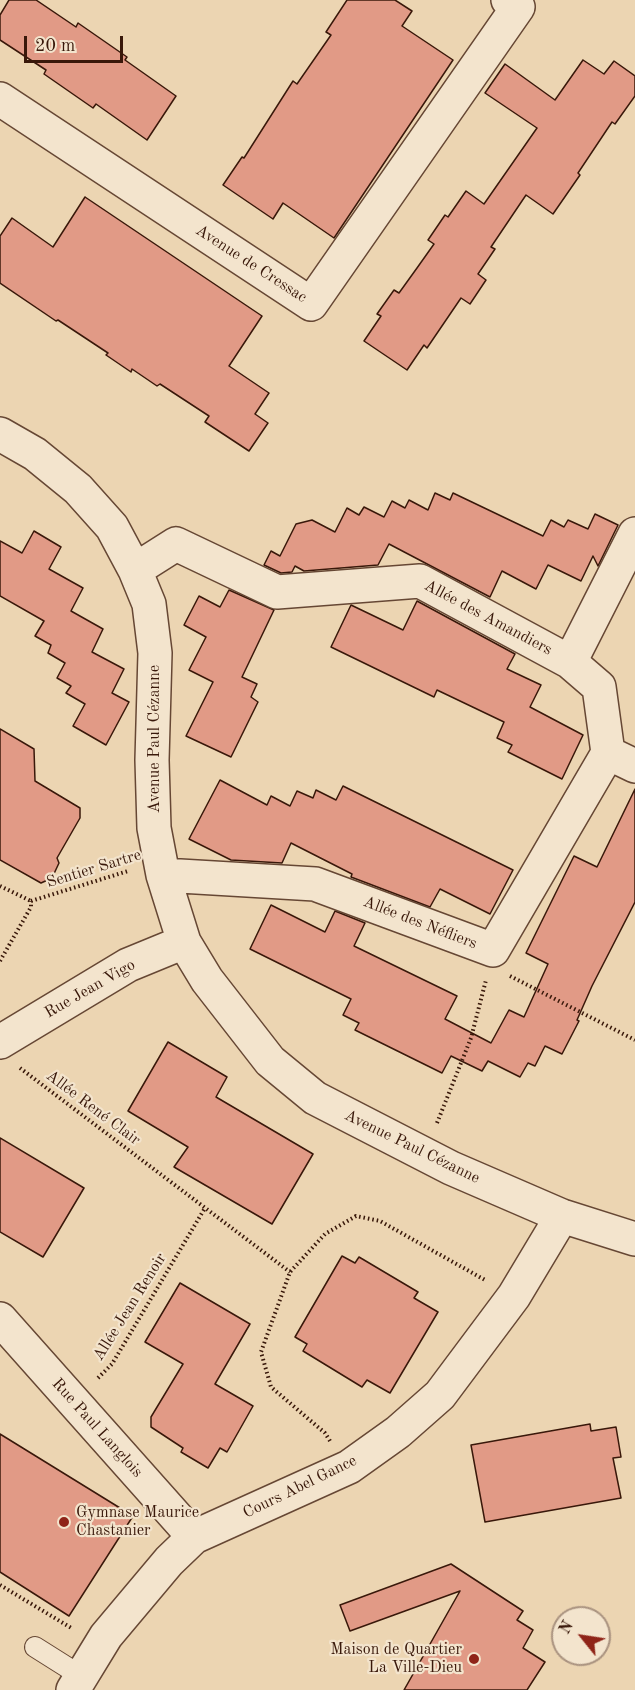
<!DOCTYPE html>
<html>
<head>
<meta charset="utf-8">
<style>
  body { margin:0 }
  #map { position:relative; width:635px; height:1690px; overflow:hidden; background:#ecd5b2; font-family:"Old Standard TT",serif }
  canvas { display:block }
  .north { position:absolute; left:551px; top:1606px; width:60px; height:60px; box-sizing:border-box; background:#f3e4cd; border:2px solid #a9927f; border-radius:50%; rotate:300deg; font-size:16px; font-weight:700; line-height:24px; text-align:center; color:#39180a }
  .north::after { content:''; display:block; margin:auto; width:21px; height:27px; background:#8f2418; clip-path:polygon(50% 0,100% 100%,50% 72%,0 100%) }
  .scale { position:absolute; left:24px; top:36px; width:99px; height:27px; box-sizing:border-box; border:3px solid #39180a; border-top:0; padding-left:8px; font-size:18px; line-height:21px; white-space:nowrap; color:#39180a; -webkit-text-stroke:4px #f3e4cd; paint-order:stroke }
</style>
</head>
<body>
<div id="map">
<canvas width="635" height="1690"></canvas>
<div class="north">N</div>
<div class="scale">20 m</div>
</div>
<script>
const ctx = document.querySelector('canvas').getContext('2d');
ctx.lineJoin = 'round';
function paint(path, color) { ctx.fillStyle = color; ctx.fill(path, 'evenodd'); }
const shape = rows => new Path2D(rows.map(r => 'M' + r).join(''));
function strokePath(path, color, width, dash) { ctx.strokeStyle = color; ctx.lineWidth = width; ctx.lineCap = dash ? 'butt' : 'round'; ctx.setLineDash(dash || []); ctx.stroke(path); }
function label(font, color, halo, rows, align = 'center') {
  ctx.font = font + ' "Old Standard TT",serif'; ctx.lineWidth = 4.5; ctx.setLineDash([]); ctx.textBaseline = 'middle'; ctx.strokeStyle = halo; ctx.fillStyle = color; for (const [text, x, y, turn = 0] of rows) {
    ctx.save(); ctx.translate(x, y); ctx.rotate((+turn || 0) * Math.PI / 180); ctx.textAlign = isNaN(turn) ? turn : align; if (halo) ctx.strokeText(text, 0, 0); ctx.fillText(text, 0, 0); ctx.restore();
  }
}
const building = shape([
  [9,0,36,0,76,27,78,23,127,57,125,60,176,96,147,140,96,104,93,108,44,74,46,70,0,40,0,15,9,0],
  [347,0,395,0,412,11,402,26,453,60,334,238,283,203,273,219,223,185,242,157,244,158,293,81,297,84,331,35,326,32,347,0],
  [583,60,604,74,614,61,635,76,635,96,615,124,612,122,578,173,580,175,553,214,526,195,491,247,495,249,478,274,486,280,470,304,461,298,427,348,424,345,407,370,364,341,381,316,377,314,394,290,399,293,417,268,434,244,428,240,445,215,448,217,466,191,484,204,537,128,485,93,505,64,555,100,583,60],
  [85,197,262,316,229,366,269,393,255,414,268,423,249,451,205,422,209,416,160,384,157,386,132,369,131,372,106,355,108,353,58,320,56,321,0,283,0,236,12,218,53,247,85,197],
  [435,493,450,500,453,493,543,536,551,520,564,527,568,520,588,529,595,514,618,525,598,566,593,556,581,581,548,565,536,589,502,571,490,597,389,544,378,565,304,571,295,566,292,572,281,573,264,565,271,551,280,556,296,524,312,520,335,532,347,508,359,515,364,507,384,517,392,501,405,508,409,500,428,510,435,493],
  [34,531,61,547,49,569,83,588,71,611,103,629,92,652,124,669,112,693,129,702,106,745,73,726,85,704,66,693,71,686,57,678,65,663,48,653,51,645,35,636,44,621,0,596,0,541,22,553,34,531],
  [229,590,274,610,242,677,257,684,251,697,258,702,231,757,186,736,213,682,189,670,206,637,184,625,199,596,220,607,229,590],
  [417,601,515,654,507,669,541,685,530,707,583,735,562,779,508,752,512,745,497,738,504,722,437,690,434,697,331,647,351,605,403,630,417,601],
  [0,729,34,749,35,781,80,808,80,818,57,858,59,863,52,878,41,883,0,860,0,729],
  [220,780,267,805,271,796,290,806,297,791,313,798,316,790,336,800,343,786,513,870,490,914,440,889,430,907,351,877,352,874,291,843,282,863,231,860,189,839,220,780],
  [635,789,635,902,592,986,577,1020,579,1021,562,1054,545,1046,535,1066,528,1063,520,1077,488,1061,482,1071,451,1056,442,1073,355,1030,359,1023,343,1015,351,999,250,949,271,905,325,932,335,911,365,923,354,946,457,996,445,1019,491,1043,509,1010,524,1017,548,964,526,953,574,856,597,867,635,789],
  [168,1042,227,1077,216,1097,313,1154,272,1224,174,1167,188,1147,128,1111,168,1042],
  [0,1138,84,1188,43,1257,0,1232,0,1138],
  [342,1256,355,1263,359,1257,418,1292,414,1298,438,1312,390,1393,367,1380,362,1387,303,1351,307,1344,295,1337,342,1256],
  [180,1283,250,1324,215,1384,253,1406,227,1452,220,1448,208,1468,181,1452,183,1448,151,1427,151,1417,183,1364,145,1342,180,1283],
  [590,1424,591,1431,616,1427,621,1457,613,1458,621,1498,485,1522,471,1445,590,1424],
  [0,1434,133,1516,69,1616,0,1572,0,1434],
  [451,1564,523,1611,517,1620,533,1630,523,1648,545,1662,527,1690,404,1690,460,1591,350,1631,340,1605,451,1564]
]);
const path = shape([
  [0,886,31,901],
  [31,901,128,871],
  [0,961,31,907,31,901],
  [510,976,635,1040],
  [20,1068,290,1272],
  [437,1123,471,1038,486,980],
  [98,1378,112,1364,205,1208],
  [330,1441,325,1433,271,1387,261,1352,290,1272,325,1234,356,1216,380,1221,485,1280],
  [0,1585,73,1629]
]);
const service = shape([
  [35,1647,81,1676]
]);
const minor = shape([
  [0,99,311,304,518,7,508,0],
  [0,434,35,454,78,489,112,527,135,570,149,604,155,653,152,760,154,828,163,875,184,942,207,980,270,1061,315,1098,451,1168,562,1216,635,1239],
  [135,570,176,544,277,592,420,581,570,662,635,534],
  [570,662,599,687,608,753],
  [163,875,315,884,493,950,608,753,635,766],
  [0,1042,128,965,184,942],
  [0,1319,194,1537],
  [73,1690,106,1636,169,1561,194,1537,349,1467,398,1432,440,1395,514,1296,562,1216]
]);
const markers = [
  [64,1522,6,"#8f2418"],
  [474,1659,6,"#8f2418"]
];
const streetNames = [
  ["Avenue de Cressac",251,264,33],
  ["Allée des Amandiers",488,618,28],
  ["Avenue Paul Cézanne",155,739,-90],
  ["Sentier Sartre",94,869,-17],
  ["Allée des Néfliers",420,923,21],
  ["Rue Jean Vigo",90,989,-30],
  ["Allée René Clair",93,1108,37],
  ["Avenue Paul Cézanne",412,1147,26],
  ["Allée Jean Renoir",130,1307,-58],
  ["Rue Paul Langlois",97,1428,48],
  ["Cours Abel Gance",300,1487,-26]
];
const poiNames = [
  ["Gymnase Maurice",76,1513],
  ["Chastanier",76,1531],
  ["Maison de Quartier",462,1650,"right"],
  ["La Ville-Dieu",462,1668,"right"]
];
paint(building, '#e19a86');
strokePath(building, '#39180a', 1.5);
strokePath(service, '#664734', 22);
strokePath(minor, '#664734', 36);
strokePath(path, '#39180a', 4, [1.5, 3]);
strokePath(service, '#f3e4cd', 20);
strokePath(minor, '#f3e4cd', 33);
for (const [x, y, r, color] of markers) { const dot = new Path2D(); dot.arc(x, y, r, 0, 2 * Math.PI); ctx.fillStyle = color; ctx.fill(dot); strokePath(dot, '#f3e4cd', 2); }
label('16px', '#39180a', '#f3e4cd', streetNames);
label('16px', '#39180a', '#f3e4cd', poiNames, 'left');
</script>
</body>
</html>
